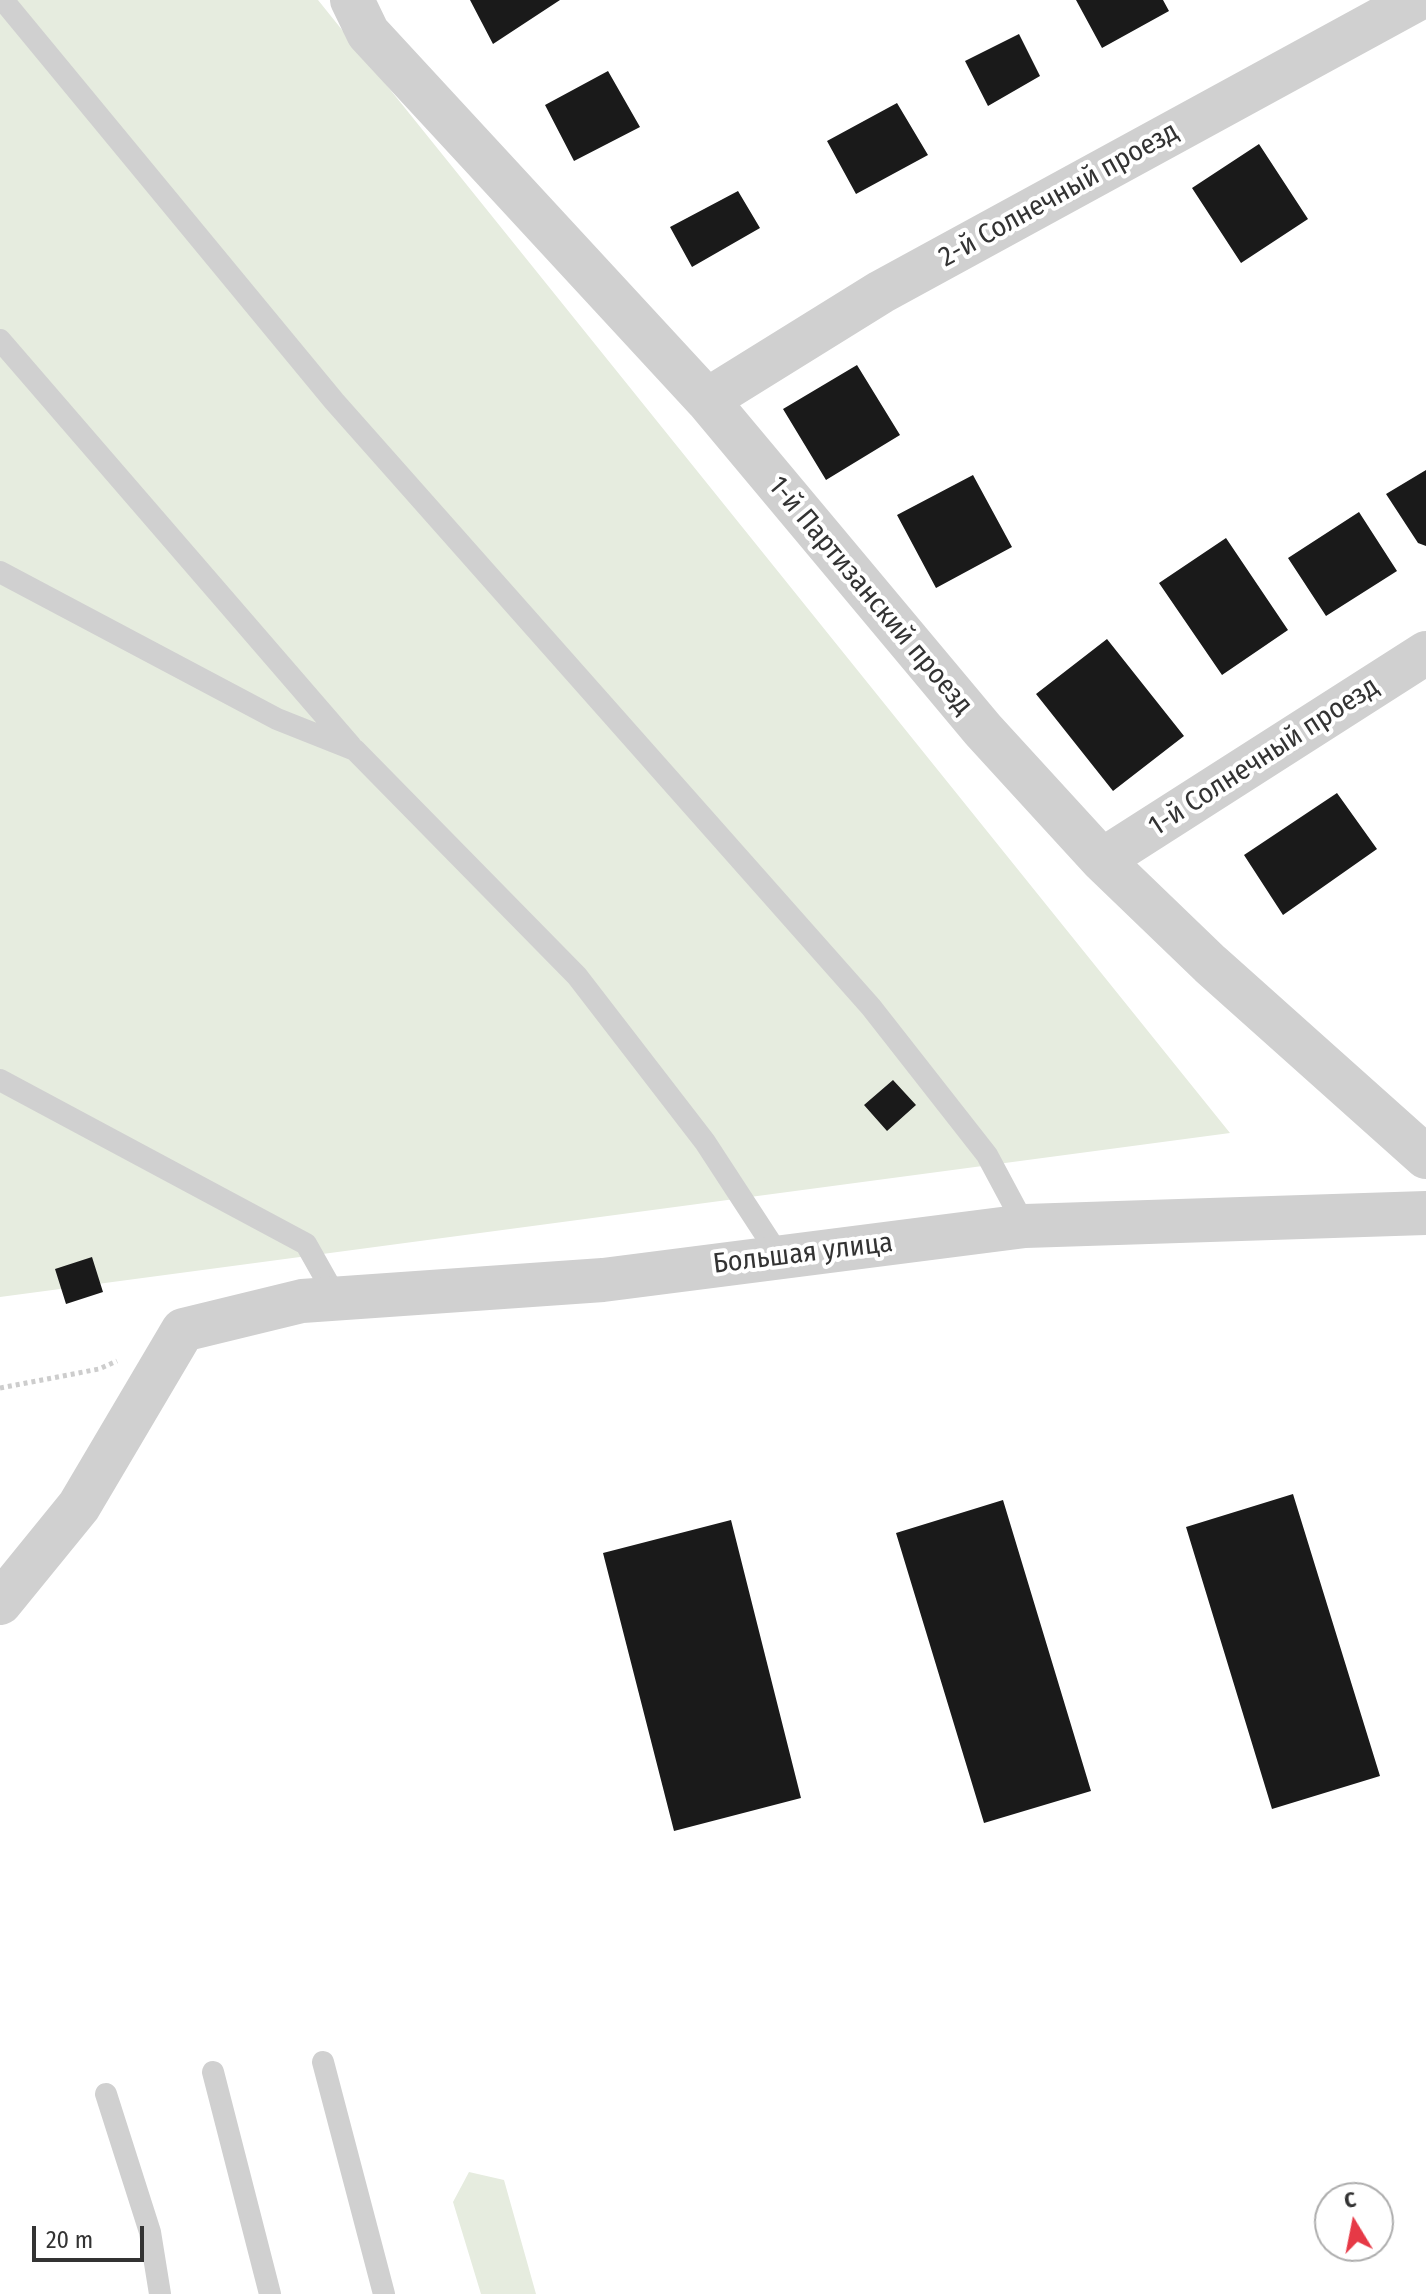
<!DOCTYPE html>
<html>
<head>
<meta charset="utf-8">
<style>
  body { margin:0 }
  #map { position:relative; width:1426px; height:2294px; overflow:hidden; background:#fff; font-family:"Fira Sans Condensed",sans-serif }
  canvas { display:block }
  .north { position:absolute; left:1314px; top:2182px; width:80px; height:80px; box-sizing:border-box; background:#fff; border:2px solid #adadad; border-radius:50%; rotate:350deg; font-size:22px; font-weight:700; line-height:32px; text-align:center; color:#333 }
  .north::after { content:''; display:block; margin:auto; width:28px; height:36px; background:#e63946; clip-path:polygon(50% 0,100% 100%,50% 72%,0 100%) }
  .scale { position:absolute; left:32px; top:2226px; width:112px; height:36px; box-sizing:border-box; border:4px solid #333; border-top:0; padding-left:10px; font-size:24px; line-height:28px; white-space:nowrap; color:#333; -webkit-text-stroke:6px #fff; paint-order:stroke }
</style>
</head>
<body>
<div id="map">
<canvas width="1426" height="2294"></canvas>
<div class="north">С</div>
<div class="scale">20 m</div>
</div>
<script>
const ctx = document.querySelector('canvas').getContext('2d');
ctx.lineJoin = 'round';
function paint(path, color) { ctx.fillStyle = color; ctx.fill(path, 'evenodd'); }
const shape = rows => new Path2D(rows.map(r => 'M' + r).join(''));
function strokePath(path, color, width, dash) { ctx.strokeStyle = color; ctx.lineWidth = width; ctx.lineCap = dash ? 'butt' : 'round'; ctx.setLineDash(dash || []); ctx.stroke(path); }
function label(font, color, halo, rows, align = 'center') {
  ctx.font = font + ' "Fira Sans Condensed",sans-serif'; ctx.lineWidth = 8; ctx.setLineDash([]); ctx.textBaseline = 'middle'; ctx.strokeStyle = halo; ctx.fillStyle = color; for (const [text, x, y, turn = 0] of rows) {
    ctx.save(); ctx.translate(x, y); ctx.rotate((+turn || 0) * Math.PI / 180); ctx.textAlign = isNaN(turn) ? turn : align; if (halo) ctx.strokeText(text, 0, 0); ctx.fillText(text, 0, 0); ctx.restore();
  }
}
const green = shape([
  [0,0,318,0,1230,1133,0,1297],
  [469,2172,504,2180,536,2294,481,2294,453,2202]
]);
const building = shape([
  [470,0,560,0,493,44],
  [1076,0,1163,0,1169,11,1102,48],
  [1019,34,1040,76,988,106,965,61],
  [608,71,640,127,574,161,545,105],
  [897,103,928,155,856,194,827,141],
  [1259,144,1308,219,1241,263,1192,188],
  [738,191,760,228,692,267,670,227],
  [857,365,900,435,826,480,783,409],
  [1426,470,1426,546,1418,543,1386,494],
  [973,475,1012,547,936,588,897,515],
  [1359,512,1397,571,1326,616,1288,558],
  [1226,538,1288,630,1222,675,1159,583],
  [1107,639,1184,736,1113,791,1036,694],
  [1337,793,1377,849,1283,915,1244,855],
  [893,1080,916,1105,887,1131,864,1105],
  [92,1257,103,1292,66,1304,55,1269],
  [1293,1494,1380,1776,1272,1809,1186,1527],
  [1003,1500,1091,1791,984,1823,896,1533],
  [731,1520,801,1798,674,1831,603,1553]
]);
const path = shape([
  [0,1388,99,1369,117,1361]
]);
const service = shape([
  [3,0,334,401,871,1007,987,1155,1025,1226],
  [0,340,351,746],
  [0,572,277,719,355,750,577,976,705,1142,780,1257],
  [0,1080,306,1244,337,1299],
  [323,2062,384,2294],
  [213,2072,270,2294],
  [106,2094,150,2232,160,2294]
]);
const minor = shape([
  [352,0,368,33,707,400,983,730,1102,860,1210,964,1426,1157],
  [707,400,881,292,1416,0],
  [1102,860,1426,653],
  [0,1603,79,1506,183,1330,302,1301,603,1280,1025,1226,1426,1213]
]);
const streetNames = [
  ["2-й Солнечный проезд",1059,195,-29],
  ["1-й Партизанский проезд",870,596,50],
  ["1-й Солнечный проезд",1264,757,-33],
  ["Большая улица",803,1254,-7]
];
paint(green, '#e6ecdf');
paint(building, '#1a1a1a');
strokePath(path, '#cdcdcd', 5, [4, 4]);
strokePath(service, '#d0d0d0', 22);
strokePath(minor, '#d0d0d0', 44);
label('28px', '#333', '#fff', streetNames);
</script>
</body>
</html>
